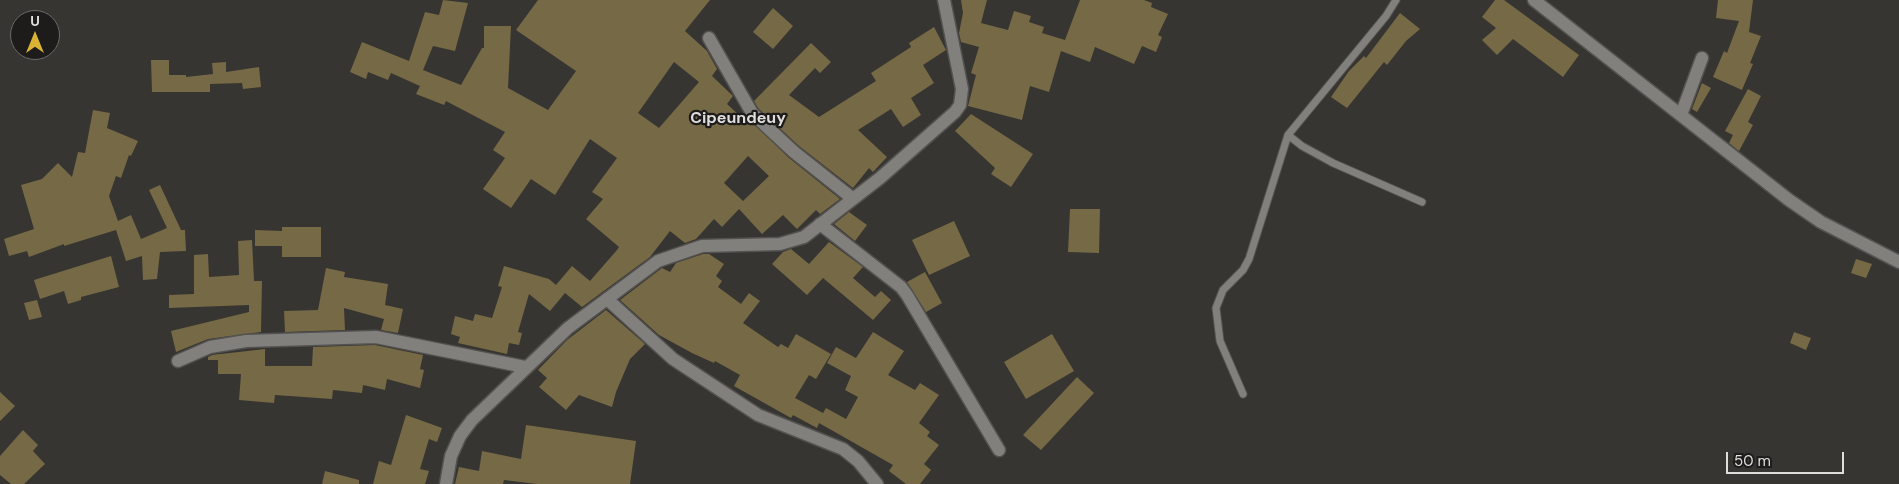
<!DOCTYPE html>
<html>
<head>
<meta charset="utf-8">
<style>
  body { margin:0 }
  #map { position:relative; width:1899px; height:484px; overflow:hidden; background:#363531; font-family:"DM Sans",sans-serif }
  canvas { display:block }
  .north { position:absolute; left:10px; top:10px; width:50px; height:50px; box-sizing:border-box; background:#1d1c1b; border:1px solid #6b6a68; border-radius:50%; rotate:0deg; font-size:14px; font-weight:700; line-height:20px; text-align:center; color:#dfdedc }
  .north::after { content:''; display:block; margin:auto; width:18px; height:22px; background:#dab333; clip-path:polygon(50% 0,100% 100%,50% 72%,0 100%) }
  .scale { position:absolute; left:1726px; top:452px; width:118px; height:22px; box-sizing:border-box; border:2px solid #dfdedc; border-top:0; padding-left:6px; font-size:15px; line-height:18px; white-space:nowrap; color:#dfdedc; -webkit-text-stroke:4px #1d1c1b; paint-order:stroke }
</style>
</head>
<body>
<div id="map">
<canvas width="1899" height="484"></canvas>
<div class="north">U</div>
<div class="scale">50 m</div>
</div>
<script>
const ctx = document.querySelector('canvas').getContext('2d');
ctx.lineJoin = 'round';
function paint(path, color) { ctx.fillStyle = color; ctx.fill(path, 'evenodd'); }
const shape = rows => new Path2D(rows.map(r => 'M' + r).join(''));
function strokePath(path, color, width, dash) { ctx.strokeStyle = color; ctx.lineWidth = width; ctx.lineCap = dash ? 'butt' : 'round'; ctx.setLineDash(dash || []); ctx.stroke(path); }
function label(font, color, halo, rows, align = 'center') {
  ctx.font = font + ' "DM Sans",sans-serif'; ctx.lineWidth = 4.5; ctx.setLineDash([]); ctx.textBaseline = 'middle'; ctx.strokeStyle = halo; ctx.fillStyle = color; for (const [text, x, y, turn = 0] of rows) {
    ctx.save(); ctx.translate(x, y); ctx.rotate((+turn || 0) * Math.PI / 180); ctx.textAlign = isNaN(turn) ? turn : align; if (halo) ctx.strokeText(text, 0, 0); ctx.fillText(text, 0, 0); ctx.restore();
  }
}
const building = shape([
  [443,0,468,3,455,51,433,46,423,70,461,85,482,48,484,48,484,26,511,26,508,88,548,110,576,71,516,30,538,0,710,0,685,31,707,51,717,69,712,76,733,96,727,104,740,116,743,113,789,158,840,199,820,214,816,210,797,229,783,215,762,234,739,209,722,227,714,219,696,239,685,243,670,231,650,257,582,307,565,293,550,311,529,294,518,332,522,333,519,345,509,343,507,354,458,343,460,337,451,334,455,316,473,321,475,314,492,318,502,287,498,286,504,266,549,279,556,285,572,266,590,281,617,250,619,247,586,219,603,199,592,192,617,158,590,139,555,195,531,179,511,208,483,189,505,158,493,150,505,132,446,101,444,105,416,94,420,86,391,73,388,80,368,72,366,79,350,72,362,42,409,61,425,12,439,15],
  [674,62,699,82,659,128,638,113],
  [748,156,769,176,743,201,724,183],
  [961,0,987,0,981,23,1008,30,1014,11,1031,16,1029,22,1044,27,1042,33,1065,40,1080,0,1144,0,1152,3,1151,7,1168,14,1158,35,1162,37,1156,52,1142,46,1134,64,1095,47,1090,62,1061,51,1049,92,1030,86,1022,120,968,106,976,75,971,73,979,47,961,42,959,33,963,13],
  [1495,0,1504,0,1579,55,1563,77,1513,39,1497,55,1482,40,1496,28,1482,17],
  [1718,0,1753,0,1749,32,1761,36,1750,63,1753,64,1742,90,1713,77,1724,51,1727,53,1739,21,1716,18],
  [773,8,793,26,773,49,753,32],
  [1400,13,1420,29,1406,41,1387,65,1384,62,1347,108,1331,97,1349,71,1364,56,1366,58],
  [934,27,946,50,923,65,934,83,911,98,921,115,903,127,891,109,858,130,887,157,873,172,869,168,853,188,799,146,758,108,754,101,811,43,831,62,820,73,815,68,789,95,819,117,876,81,871,73,911,47,909,43],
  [151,60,169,60,169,75,186,75,186,77,213,74,212,63,226,62,226,72,259,67,261,87,243,89,242,83,210,84,210,92,152,92],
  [1702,83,1711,88,1697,112,1692,109],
  [1748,89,1761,96,1748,122,1753,125,1739,151,1729,143,1733,135,1725,131],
  [93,110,110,113,107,128,138,141,131,156,129,155,121,178,116,176,109,196,118,221,131,215,141,239,167,228,149,190,160,185,181,230,185,230,186,251,160,252,157,279,143,280,142,256,126,261,116,230,64,246,64,244,29,257,27,251,9,256,4,239,34,229,21,185,42,179,58,163,72,177,78,152,85,153],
  [971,114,1033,154,1011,187,991,174,995,168,955,131],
  [1070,209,1100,209,1099,253,1068,252],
  [849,212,867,225,855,241,834,224],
  [954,221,970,256,929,275,912,240],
  [282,227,321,227,321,257,282,257,282,246,255,246,255,230,282,231],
  [252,240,254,281,262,281,261,332,208,339,176,352,171,331,249,312,249,305,169,308,169,295,194,294,194,255,208,254,209,277,239,275,238,241],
  [829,242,863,267,853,278,875,297,881,291,891,300,873,320,823,278,807,295,772,264,783,252,791,249,809,264],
  [703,254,709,254,724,264,716,276,722,281,718,287,741,304,749,293,760,301,743,323,778,347,781,344,788,348,796,334,831,354,816,379,809,375,795,398,823,413,826,408,846,419,858,397,845,390,851,376,827,363,836,347,856,358,873,332,904,351,888,375,915,390,920,383,939,395,919,423,930,432,927,436,939,445,924,464,931,470,920,484,906,484,889,471,893,465,819,423,817,428,793,415,791,418,734,386,740,375,715,361,714,363,692,353,659,335,620,300,662,268,670,272,676,263],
  [111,256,119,287,81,297,81,300,68,304,64,291,40,299,34,280],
  [1856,259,1872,264,1866,278,1851,273],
  [326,268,345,272,344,277,388,284,385,305,403,309,398,333,381,330,384,319,344,308,345,330,285,332,284,311,318,310],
  [925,272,942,303,926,312,907,282],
  [37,300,42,317,29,320,24,303],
  [606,310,645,344,630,359,616,392,612,407,579,395,566,410,539,387,547,378,538,370,567,340],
  [1794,332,1811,338,1806,350,1790,343],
  [1052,334,1074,371,1026,399,1004,362],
  [375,345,423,355,420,369,424,370,420,388,387,379,385,390,363,385,362,393,333,390,332,399,275,395,274,403,239,400,241,374,218,374,218,360,208,360,208,357,212,355,265,349,265,366,312,366,313,347],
  [1077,377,1094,393,1041,450,1023,435],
  [0,392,15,406,0,421],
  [406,415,442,428,437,442,429,439,420,469,429,471,425,484,373,484,379,461,391,465],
  [526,425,636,441,630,484,537,484,504,480,503,484,455,484,459,467,479,471,482,451,521,459],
  [23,430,38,445,33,451,45,464,24,484,11,484,0,475,0,456],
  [325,471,359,480,359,484,322,484]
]);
const service = shape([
  [1288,135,1302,146,1333,163,1422,202],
  [1243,394,1220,341,1216,308,1223,290,1243,270,1249,259,1288,135,1386,16,1396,0]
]);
const minor = shape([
  [1534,0,1789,200,1821,222,1899,262],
  [709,38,752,113,794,152,852,198],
  [1681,115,1702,58],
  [820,224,901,287,907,295,999,450],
  [607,299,673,359,758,415,843,449,858,461,877,484],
  [178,361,210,347,246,341,376,337,525,367]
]);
const tertiary = shape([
  [446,484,451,456,460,436,472,420,568,328,658,261,702,246,780,244,804,237,880,178,955,112,960,105,962,89,944,0]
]);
const quarterNames = [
  ["Cipeundeuy",738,119]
];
paint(building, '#766945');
strokePath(service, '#545250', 9);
strokePath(minor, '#545250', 15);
strokePath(tertiary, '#545250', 15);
strokePath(service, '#81807c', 7);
strokePath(minor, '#81807c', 12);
strokePath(tertiary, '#81807c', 12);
label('bold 16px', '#dfdedc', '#1d1c1b', quarterNames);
</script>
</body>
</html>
